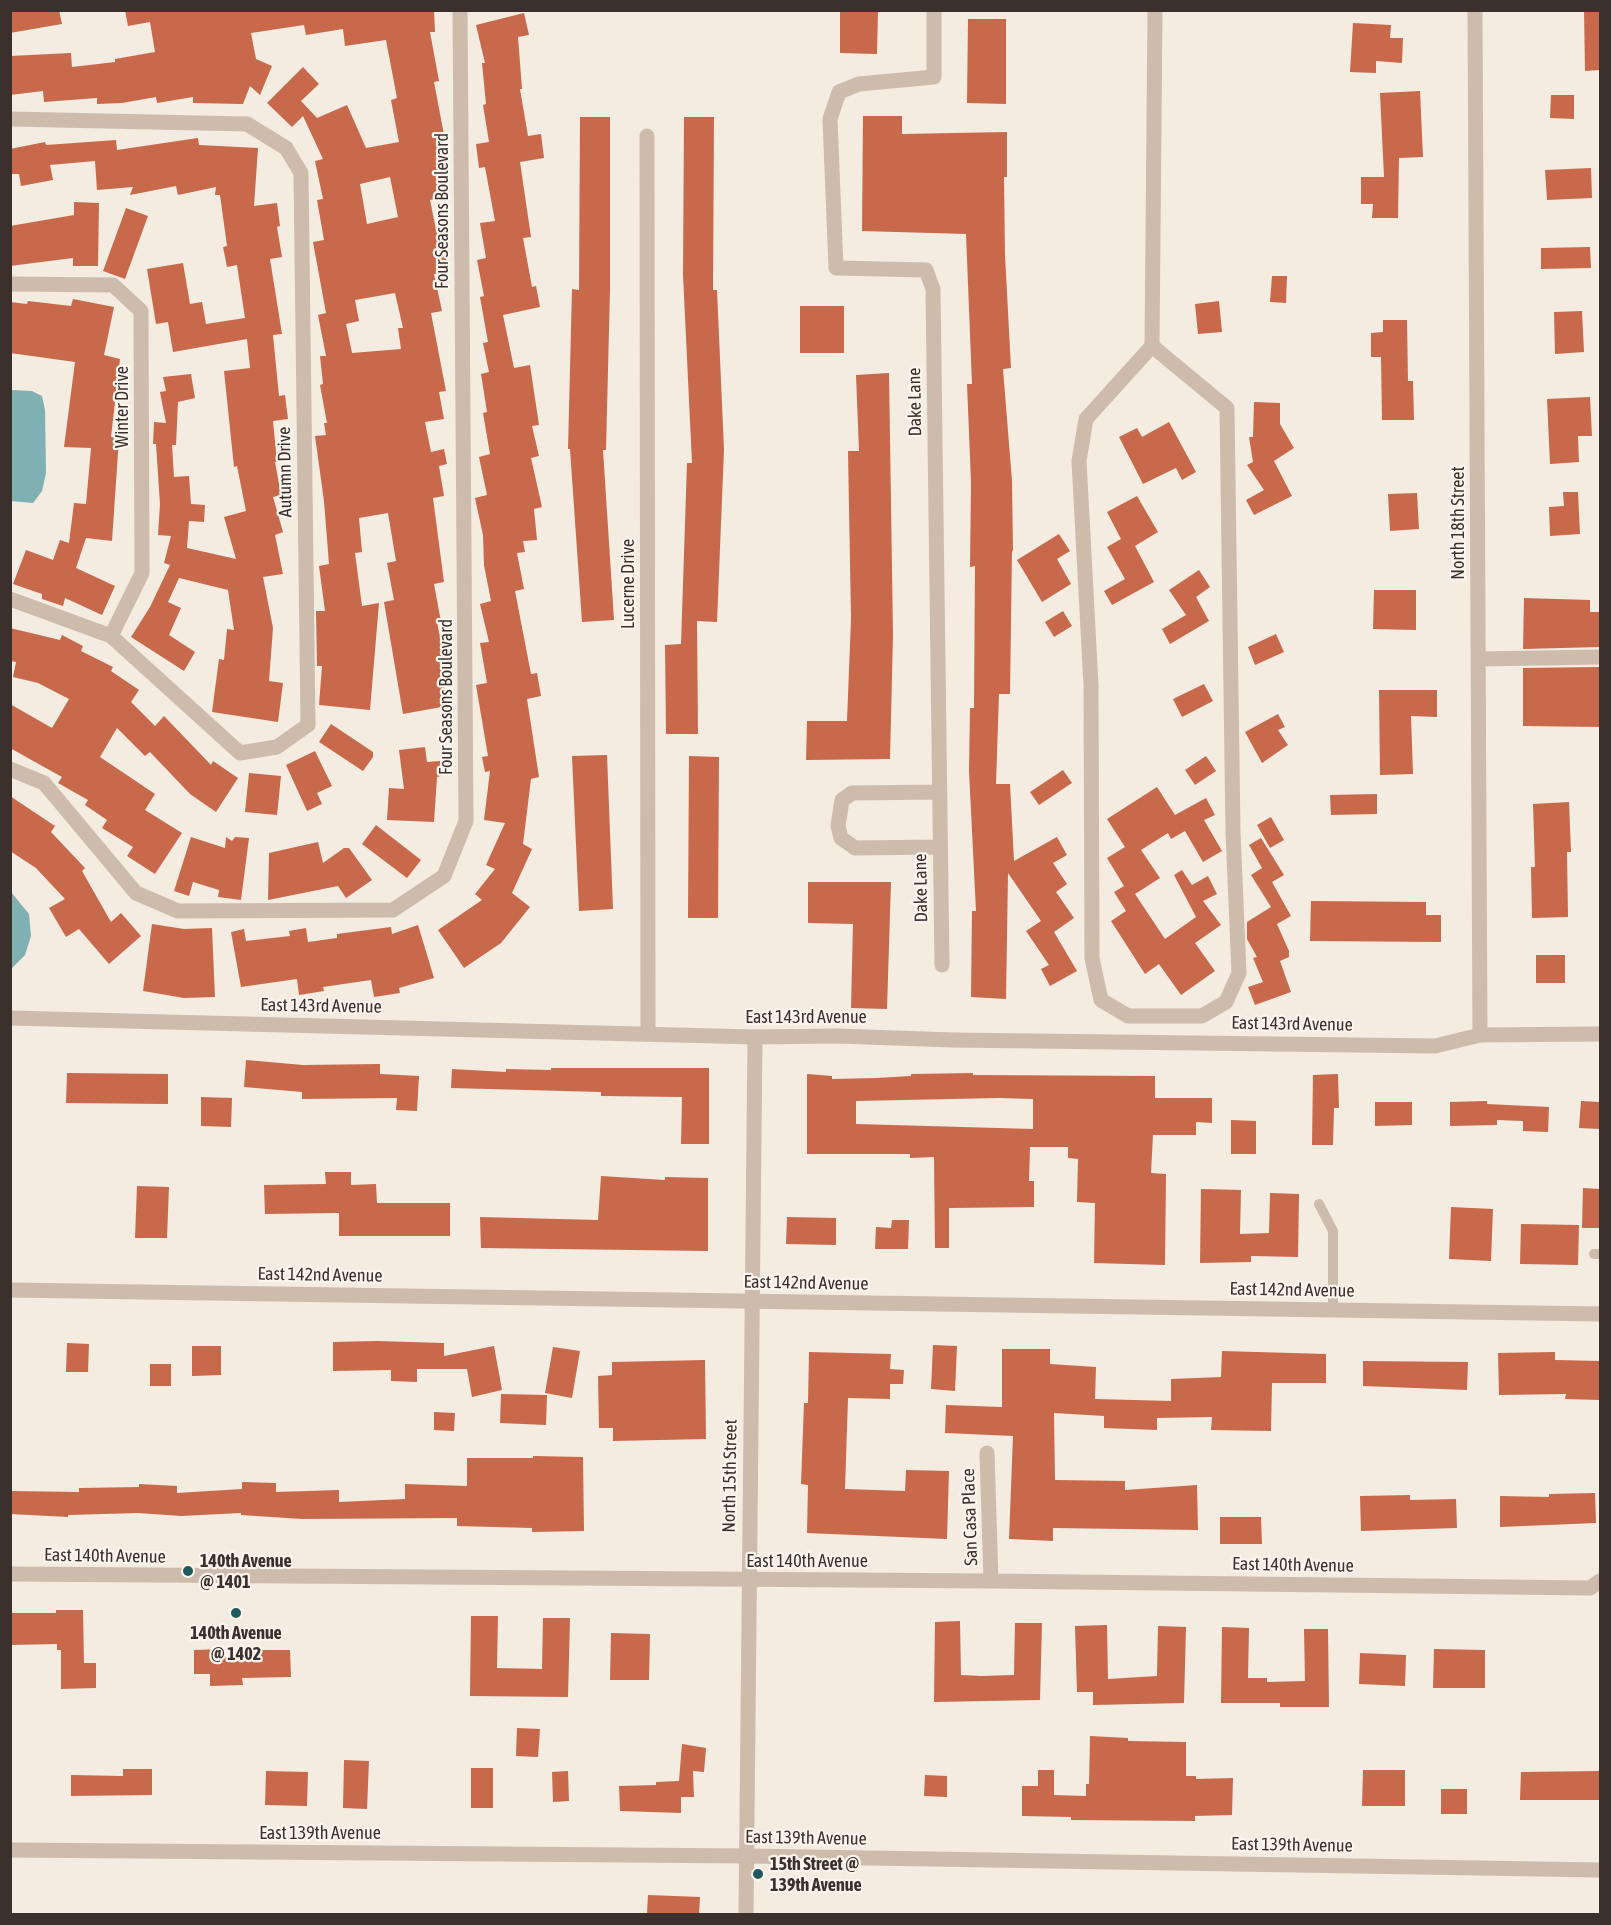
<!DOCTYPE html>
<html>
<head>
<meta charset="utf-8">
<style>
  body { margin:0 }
  #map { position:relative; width:1611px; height:1925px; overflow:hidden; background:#f4ebe1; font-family:"Asap Condensed",sans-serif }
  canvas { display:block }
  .frame { position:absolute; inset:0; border:12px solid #3b302b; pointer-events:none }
</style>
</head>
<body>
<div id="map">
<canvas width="1611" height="1925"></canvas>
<div class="frame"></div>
</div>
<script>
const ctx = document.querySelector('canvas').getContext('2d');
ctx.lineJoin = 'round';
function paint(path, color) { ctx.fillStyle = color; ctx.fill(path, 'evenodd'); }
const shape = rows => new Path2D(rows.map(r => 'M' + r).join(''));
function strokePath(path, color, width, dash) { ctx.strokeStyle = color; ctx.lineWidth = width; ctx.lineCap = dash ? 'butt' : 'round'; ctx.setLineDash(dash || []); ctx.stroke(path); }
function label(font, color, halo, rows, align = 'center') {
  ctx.font = font + ' "Asap Condensed",sans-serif'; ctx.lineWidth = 4.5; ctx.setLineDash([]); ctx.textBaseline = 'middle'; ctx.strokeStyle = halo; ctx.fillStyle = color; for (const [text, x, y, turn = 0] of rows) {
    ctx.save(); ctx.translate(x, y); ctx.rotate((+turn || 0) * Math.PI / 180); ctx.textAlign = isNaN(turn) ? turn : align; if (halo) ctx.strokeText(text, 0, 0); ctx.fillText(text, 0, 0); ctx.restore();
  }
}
const water = shape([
  [11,390,32,391,42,396,45,410,46,473,42,491,33,503,11,501],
  [11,892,29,914,31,936,25,955,11,969]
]);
const building = shape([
  [10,10,59,10,62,24,10,33],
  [125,10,434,10,435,32,430,32,439,81,434,82,448,156,439,158,447,197,430,200,440,249,444,248,449,271,434,274,442,311,431,313,446,391,439,392,444,419,425,422,431,452,444,449,447,464,439,466,444,496,433,498,444,582,434,584,441,622,437,622,445,663,440,664,447,706,403,714,384,602,394,600,387,563,396,561,388,513,359,518,362,552,355,553,362,606,379,603,370,710,319,705,322,666,317,666,316,611,325,611,319,566,329,564,324,501,315,436,326,435,324,423,327,423,320,385,323,384,320,356,326,356,318,315,326,313,313,242,324,240,317,200,323,199,315,161,323,159,303,116,292,127,267,103,303,67,319,84,301,101,317,118,347,105,366,148,399,142,391,100,397,98,386,40,345,46,343,29,306,35,304,25,251,33,256,59,272,66,260,95,250,86,243,104,193,103,193,97,157,103,156,97,122,103,97,104,97,98,44,102,43,91,10,95,10,56,71,53,72,67,115,62,115,59,155,52,150,22,128,26],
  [390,177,398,217,367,224,360,184],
  [395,293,403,328,398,328,401,349,352,353,346,324,359,321,355,300],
  [840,10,878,10,877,54,840,53],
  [1584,10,1600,10,1600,70,1585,71],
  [524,13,529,35,518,37,522,89,520,89,528,136,541,134,544,158,520,162,531,237,523,238,532,287,536,286,540,307,503,315,514,368,530,365,539,425,532,426,539,456,531,458,542,507,534,509,537,540,523,541,525,552,517,553,524,589,515,591,531,674,537,673,541,696,527,699,539,777,531,779,523,844,532,849,512,893,530,907,501,943,464,968,438,930,482,900,475,894,495,869,486,865,505,823,484,820,490,771,485,772,482,757,488,756,476,685,487,683,480,643,489,642,480,604,491,601,484,565,483,535,475,498,487,495,479,457,490,454,483,413,487,412,481,374,489,372,483,343,488,342,480,297,484,296,477,260,486,258,480,223,495,221,485,167,479,168,476,144,489,142,483,105,486,104,482,63,485,63,476,25],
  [968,19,1006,19,1006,104,967,103],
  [1353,23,1391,25,1390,38,1403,38,1402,63,1376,61,1376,73,1350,72],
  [1420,91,1423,157,1399,158,1398,218,1372,218,1373,204,1361,204,1361,177,1384,177,1380,93],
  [1551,95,1574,95,1574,119,1550,118],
  [863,116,902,116,902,134,1007,132,1007,177,1004,177,1005,255,1011,368,1003,369,1012,481,1013,552,1012,550,1010,694,999,694,996,784,1010,784,1014,861,1057,837,1067,855,1053,863,1067,884,1056,892,1074,918,1054,932,1077,971,1050,986,1041,969,1049,965,1026,931,1041,921,1008,873,1006,999,971,997,972,911,976,911,969,771,970,708,974,708,975,566,970,567,971,482,967,384,972,384,966,234,862,231],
  [580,117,610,117,610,290,606,450,603,450,614,620,582,622,570,449,568,449,572,289,579,290],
  [684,117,714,117,713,290,717,290,724,450,717,622,697,621,698,734,666,734,665,645,681,644,687,463,692,463,683,275],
  [198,138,199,145,258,148,254,206,277,203,280,226,277,227,282,257,270,259,282,334,273,335,279,396,285,395,288,419,273,421,277,462,275,462,281,495,273,497,283,532,275,535,283,574,263,577,273,628,269,681,283,683,278,722,212,712,219,659,224,660,227,629,234,630,228,590,179,578,168,602,181,608,169,635,195,652,184,671,131,637,150,607,170,565,164,563,171,536,158,535,160,504,156,444,153,444,154,422,166,423,160,392,166,391,163,377,191,374,195,398,178,402,176,445,172,445,174,477,189,476,191,504,205,505,204,522,189,521,187,548,236,559,224,517,246,511,237,466,234,467,224,371,250,368,247,339,173,352,168,322,156,324,147,269,183,263,190,304,202,302,206,324,245,318,237,265,227,267,223,247,227,246,220,195,215,195,216,187,178,195,176,186,130,195,133,187,97,190,95,161,50,165,53,180,21,186,19,174,10,174,10,149,45,142,46,145,116,140,117,150],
  [1591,168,1592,198,1547,200,1545,170],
  [74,202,99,203,98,266,73,266,73,258,10,266,10,226,74,215],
  [126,208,148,216,125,279,103,271],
  [1590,247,1591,268,1541,269,1541,248],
  [1272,276,1287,276,1286,303,1270,302],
  [73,299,114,307,104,355,120,359,111,437,119,438,112,541,86,538,76,568,115,586,102,615,65,598,63,606,42,599,42,594,13,584,26,550,53,560,60,540,69,543,74,503,86,504,91,448,64,447,75,362,10,353,10,302,27,304,28,301,71,306],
  [1219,301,1222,332,1198,334,1195,304],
  [800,306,844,306,844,353,800,353],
  [1582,311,1584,352,1555,354,1554,312],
  [1383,320,1407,320,1408,381,1413,381,1414,420,1382,420,1381,357,1371,357,1371,333,1383,332],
  [889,373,893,635,890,759,806,760,807,721,847,721,851,619,848,451,859,451,856,375],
  [1590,397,1592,436,1578,436,1579,462,1550,464,1547,399],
  [1254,402,1280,403,1280,424,1294,448,1274,461,1292,496,1254,515,1246,500,1264,490,1247,465,1253,462,1249,437,1253,437],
  [1169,422,1196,472,1182,480,1176,468,1143,484,1119,437,1137,428,1142,437],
  [1563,492,1578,492,1580,534,1550,536,1549,507,1564,506],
  [1417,493,1419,529,1390,531,1388,494],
  [1137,496,1158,532,1135,546,1154,582,1112,605,1104,591,1125,579,1107,547,1121,539,1107,512],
  [1059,534,1070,551,1057,559,1071,584,1042,602,1017,560],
  [1199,570,1210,587,1196,597,1209,621,1170,644,1162,629,1186,615,1169,590],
  [1374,590,1416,590,1416,630,1373,629],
  [1524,598,1590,600,1590,612,1600,612,1600,647,1523,649],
  [1063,611,1072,626,1054,637,1045,622],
  [10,628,60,640,62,635,83,646,81,651,113,667,111,671,139,690,131,702,155,726,164,716,211,765,213,761,238,778,216,812,190,794,150,752,145,756,117,728,100,757,155,794,145,810,182,833,155,874,127,856,133,847,102,828,107,820,85,805,88,800,58,783,62,777,10,748,10,704,52,728,69,699,38,683,13,677,16,662,10,661],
  [1276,634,1284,652,1255,665,1248,647],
  [1600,667,1600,727,1523,726,1523,668],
  [1204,684,1213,701,1182,717,1173,699],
  [1379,690,1437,690,1437,717,1411,716,1413,774,1380,775],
  [1278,714,1285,727,1278,730,1288,745,1262,763,1245,732],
  [331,724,373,752,373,757,363,771,319,742],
  [425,747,427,762,440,761,441,776,437,777,434,822,387,820,389,788,404,789,399,750],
  [315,751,332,786,317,793,322,804,307,811,286,765],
  [607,755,613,909,579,911,572,756],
  [689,756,719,757,718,918,688,918],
  [1206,756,1216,771,1195,785,1185,770],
  [1063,770,1072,783,1039,805,1030,792],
  [249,773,281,776,277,815,245,812],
  [1157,787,1175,815,1206,798,1215,815,1204,820,1222,851,1203,862,1185,831,1171,839,1168,833,1141,850,1160,878,1135,894,1165,939,1196,917,1174,875,1182,870,1192,885,1208,876,1217,894,1203,901,1221,925,1195,943,1215,971,1181,995,1159,964,1145,974,1111,921,1126,911,1114,892,1124,886,1107,858,1125,847,1107,819],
  [1377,794,1377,814,1331,815,1330,795],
  [10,796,55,826,51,832,85,868,82,871,111,922,121,913,141,936,109,964,79,929,66,937,49,908,65,899,36,868,10,851],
  [1569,802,1571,852,1567,852,1568,917,1532,918,1531,867,1535,867,1533,804],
  [1271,817,1284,840,1270,848,1257,825],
  [376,825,421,860,407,878,362,844],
  [191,837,225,848,226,837,232,841,235,837,249,838,241,900,218,897,219,890,193,882,189,896,174,891],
  [1261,838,1284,875,1272,882,1291,916,1277,924,1289,951,1289,957,1280,961,1291,992,1255,1005,1248,987,1263,982,1253,958,1257,957,1247,939,1247,922,1271,907,1251,875,1262,868,1249,845],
  [318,842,323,863,344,848,349,848,372,880,346,898,338,886,268,900,269,853],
  [808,882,891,882,887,1009,851,1008,853,924,808,923],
  [1311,901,1426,902,1426,915,1441,915,1441,942,1310,941],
  [152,924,184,929,212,928,215,997,184,998,143,991],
  [418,925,434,978,399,988,400,993,374,997,371,980,323,987,324,991,299,995,297,979,241,987,231,932,244,929,246,941,290,936,289,931,306,928,308,942,337,938,337,934,391,927,392,934],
  [1536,955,1565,955,1565,983,1536,983],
  [246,1060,303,1065,380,1064,380,1074,419,1076,417,1111,396,1110,397,1098,302,1099,302,1092,244,1087],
  [551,1068,709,1068,709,1144,681,1144,682,1097,601,1096,601,1092,451,1088,452,1069,506,1072,506,1069,551,1070],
  [67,1073,168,1074,168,1104,66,1103],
  [973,1073,973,1075,1155,1076,1155,1098,1212,1098,1212,1123,1196,1122,1196,1135,1153,1135,1151,1173,1166,1174,1165,1265,1094,1263,1095,1203,1077,1202,1078,1159,1068,1158,1068,1147,1030,1147,1029,1181,1034,1181,1034,1207,949,1208,949,1248,935,1248,934,1157,910,1158,910,1154,807,1154,807,1074,832,1076,832,1079,876,1078,911,1076,911,1074],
  [998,1098,1033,1099,1033,1129,856,1124,856,1101],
  [1338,1074,1339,1108,1334,1108,1333,1145,1312,1145,1313,1075],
  [201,1097,232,1098,231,1127,201,1126],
  [1487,1101,1487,1104,1549,1107,1548,1132,1523,1131,1523,1121,1497,1120,1497,1125,1450,1126,1450,1102],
  [1581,1101,1600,1102,1600,1129,1579,1128],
  [1375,1102,1412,1102,1412,1125,1375,1126],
  [1231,1120,1256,1121,1256,1154,1231,1154],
  [325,1172,351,1172,351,1185,376,1184,377,1203,450,1203,450,1236,339,1236,339,1213,265,1214,264,1185,326,1184],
  [601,1176,665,1180,665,1177,708,1178,708,1251,481,1248,480,1217,598,1220],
  [137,1186,169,1187,167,1238,135,1238],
  [1583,1188,1600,1189,1600,1228,1582,1228],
  [1201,1189,1241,1190,1240,1234,1269,1233,1270,1193,1299,1194,1298,1257,1251,1256,1251,1262,1200,1263],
  [1451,1207,1493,1209,1491,1261,1449,1259],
  [787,1217,836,1218,836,1245,786,1244],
  [892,1220,909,1220,908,1249,875,1249,876,1227,891,1228],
  [1521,1224,1579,1225,1578,1265,1520,1264],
  [377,1341,444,1343,444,1356,494,1346,502,1390,472,1397,467,1369,417,1369,417,1382,391,1381,391,1370,333,1371,333,1342],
  [67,1343,89,1344,88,1372,66,1372],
  [933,1345,957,1346,955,1391,931,1389],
  [192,1346,221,1346,221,1375,192,1376],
  [553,1347,580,1351,572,1398,545,1393],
  [1002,1349,1050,1349,1050,1364,1096,1367,1095,1399,1171,1401,1171,1379,1221,1377,1222,1351,1326,1354,1326,1383,1272,1383,1271,1431,1211,1430,1212,1417,1157,1418,1157,1430,1104,1428,1104,1416,1054,1413,1055,1480,1125,1481,1125,1490,1197,1485,1198,1530,1053,1528,1053,1541,1009,1539,1013,1436,945,1433,946,1405,1002,1407],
  [809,1352,891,1354,890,1369,904,1370,903,1384,890,1384,890,1399,848,1398,845,1489,905,1491,906,1470,949,1471,947,1539,807,1533,808,1485,801,1484,804,1403,808,1403],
  [1555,1352,1555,1360,1600,1361,1600,1400,1565,1399,1566,1394,1499,1395,1498,1353],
  [705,1360,706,1439,613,1441,613,1428,599,1428,598,1376,612,1375,612,1362],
  [1363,1361,1468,1362,1467,1390,1363,1386],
  [150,1364,171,1364,171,1386,150,1386],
  [501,1394,547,1395,546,1425,500,1423],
  [434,1412,455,1413,454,1431,434,1430],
  [533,1456,583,1457,584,1531,532,1532,532,1528,457,1526,457,1518,302,1519,241,1515,241,1513,181,1516,138,1513,68,1515,68,1517,10,1514,10,1491,79,1492,79,1488,139,1487,139,1484,177,1486,177,1493,242,1489,242,1482,276,1483,276,1492,339,1490,339,1502,405,1499,405,1484,467,1486,467,1458,533,1458],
  [1595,1493,1596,1523,1500,1527,1500,1496,1549,1497,1549,1494],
  [1410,1495,1410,1500,1456,1499,1457,1528,1361,1531,1360,1496],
  [1220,1517,1261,1517,1262,1544,1220,1544],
  [56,1610,83,1610,84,1663,96,1663,96,1688,61,1689,61,1650,57,1650,57,1644,10,1645,10,1613,56,1613],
  [471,1616,498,1616,497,1668,542,1669,543,1618,570,1618,568,1697,470,1696],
  [960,1621,961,1675,981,1676,1014,1675,1015,1623,1042,1623,1040,1700,934,1702,935,1622],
  [1107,1625,1108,1679,1157,1676,1158,1626,1186,1627,1184,1703,1093,1705,1093,1692,1077,1692,1075,1626],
  [1222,1627,1249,1628,1248,1678,1267,1678,1267,1682,1305,1681,1304,1629,1328,1629,1329,1707,1280,1707,1280,1703,1221,1703],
  [611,1633,650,1634,649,1680,610,1680],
  [226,1649,226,1661,255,1661,255,1650,290,1650,291,1677,242,1678,243,1685,210,1686,210,1674,194,1674,194,1650],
  [1434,1649,1485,1650,1485,1688,1433,1688],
  [1360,1653,1406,1655,1405,1686,1359,1684],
  [517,1728,540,1729,538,1757,516,1756],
  [1090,1736,1128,1738,1128,1741,1186,1742,1186,1776,1196,1776,1196,1779,1233,1778,1232,1815,1195,1816,1195,1821,1071,1820,1071,1817,1022,1816,1022,1786,1038,1786,1038,1770,1054,1770,1054,1795,1086,1796,1086,1784,1089,1784],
  [682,1744,706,1748,704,1772,693,1771,694,1797,681,1797,681,1813,620,1811,619,1786,656,1785,656,1782,679,1781],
  [344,1760,369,1761,367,1809,343,1808],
  [471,1768,493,1768,493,1808,471,1808],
  [123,1769,152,1769,152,1795,71,1796,71,1775,123,1776],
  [1363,1770,1405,1770,1405,1806,1362,1806],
  [266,1771,308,1772,307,1806,265,1805],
  [568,1771,569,1801,553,1802,552,1772],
  [1600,1771,1600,1800,1520,1800,1521,1772],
  [925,1775,947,1776,947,1797,924,1796],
  [1441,1789,1467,1789,1467,1814,1441,1814],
  [648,1895,700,1897,699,1914,647,1914]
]);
const service = shape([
  [1319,1204,1333,1231,1333,1310],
  [1594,1254,1600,1254]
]);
const minor = shape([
  [934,10,934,77,859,84,839,92,830,119,836,268,926,270,933,289,942,965],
  [1475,10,1480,1035],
  [10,119,247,124,286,148,301,173,308,725,277,747,240,753,111,636,10,599],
  [647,136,648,1033],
  [10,284,113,285,141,311,142,573,111,636],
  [1152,346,1227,408,1233,832,1239,973,1226,1002,1202,1016,1128,1016,1101,1000,1092,958,1091,685,1079,461,1086,419,1152,346,1155,10],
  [1478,659,1600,657],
  [10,769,44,783,136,893,178,911,393,910,444,876,466,821,460,10],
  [939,792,852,793,842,800,838,826,841,838,855,848,940,847],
  [10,1018,755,1037],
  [10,1290,1600,1314],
  [987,1453,991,1581],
  [10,1574,991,1581,1590,1588,1600,1581],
  [10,1850,747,1856,1600,1870]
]);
const tertiary = shape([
  [746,1914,755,1037,837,1036,953,1040,1435,1046,1480,1035,1600,1034]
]);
const markers = [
  [188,1571,6,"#1f5a5e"],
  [236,1613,6,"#1f5a5e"],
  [758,1874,6,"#1f5a5e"]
];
const streetNames = [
  ["Four Seasons Boulevard",442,211,-90],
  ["Dake Lane",915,402,-91],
  ["Winter Drive",122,407,-90],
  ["Autumn Drive",285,472,-91],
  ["North 18th Street",1458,523,-90],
  ["Lucerne Drive",628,584,-90],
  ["Four Seasons Boulevard",446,697,-90],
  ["Dake Lane",921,888,-91],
  ["East 143rd Avenue",321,1006,1],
  ["East 143rd Avenue",806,1017],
  ["East 143rd Avenue",1292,1024,1],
  ["East 142nd Avenue",320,1275,1],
  ["East 142nd Avenue",806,1283,1],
  ["East 142nd Avenue",1292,1290,1],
  ["North 15th Street",730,1476,-89],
  ["San Casa Place",970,1517,-92],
  ["East 140th Avenue",105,1556,1],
  ["East 140th Avenue",807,1561],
  ["East 140th Avenue",1293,1565,1],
  ["East 139th Avenue",320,1833],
  ["East 139th Avenue",806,1838,1],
  ["East 139th Avenue",1292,1845,1]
];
const poiNames = [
  ["140th Avenue",200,1561],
  ["@ 1401",200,1582],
  ["140th Avenue",236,1633,"center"],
  ["@ 1402",236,1654,"center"],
  ["15th Street @",770,1864],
  ["139th Avenue",770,1885]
];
paint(water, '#7fb0b2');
paint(building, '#c8694b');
strokePath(service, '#cdbbac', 10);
strokePath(minor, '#cdbbac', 15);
strokePath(tertiary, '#cdbbac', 15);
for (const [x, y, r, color] of markers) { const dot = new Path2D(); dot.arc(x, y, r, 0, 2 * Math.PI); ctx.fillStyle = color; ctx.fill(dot); strokePath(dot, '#fbf5ee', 2); }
label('18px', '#3b302b', '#fbf5ee', streetNames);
label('bold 18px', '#3b302b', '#fbf5ee', poiNames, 'left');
</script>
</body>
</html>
